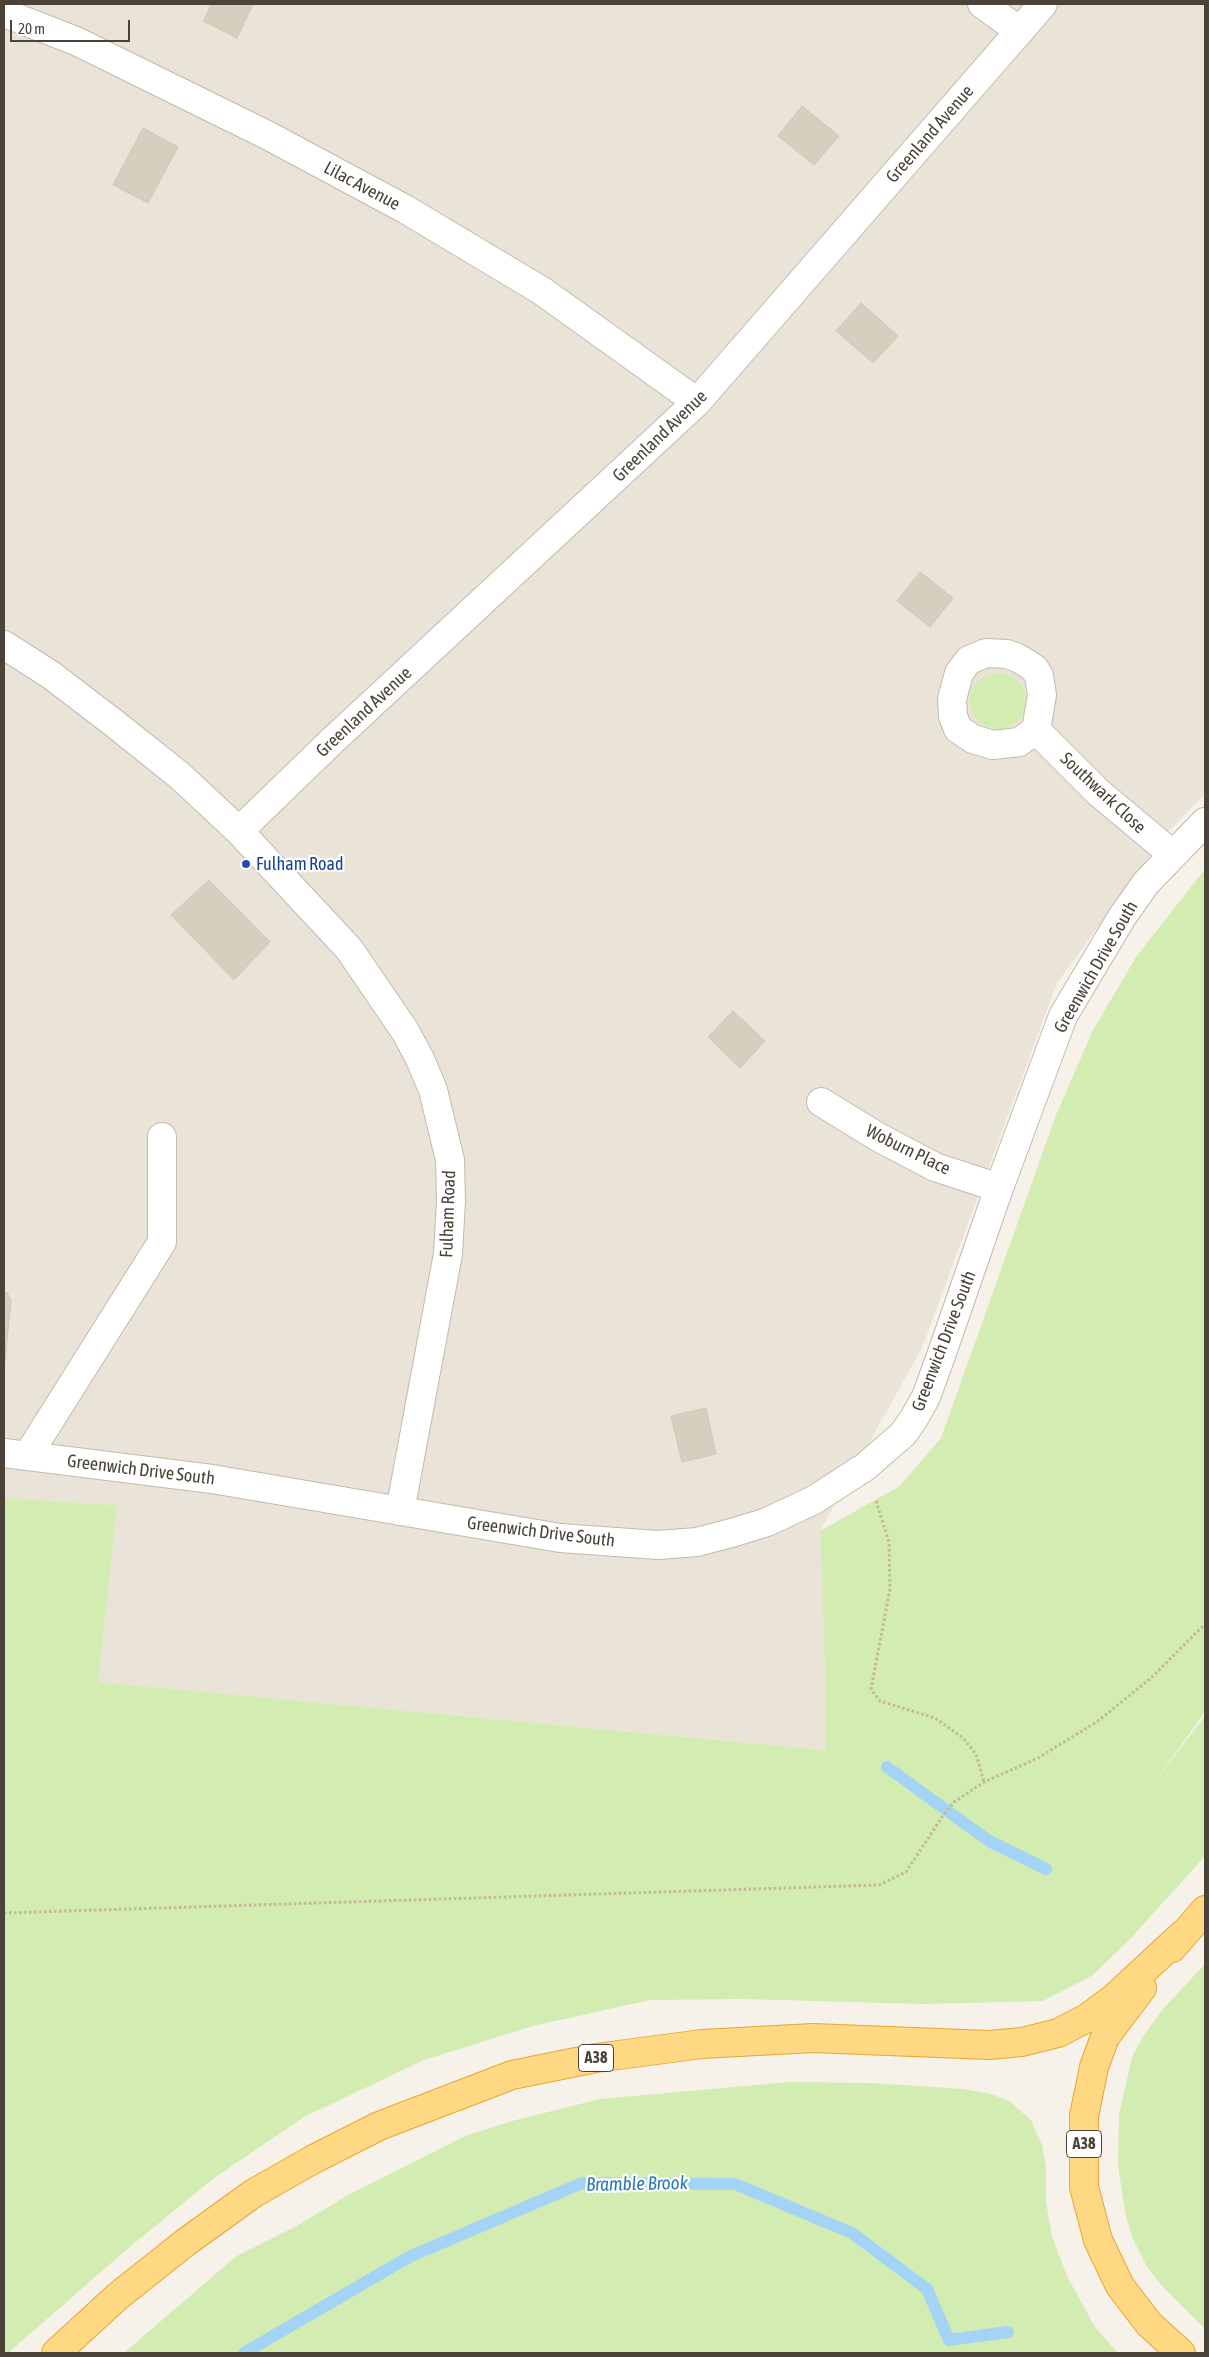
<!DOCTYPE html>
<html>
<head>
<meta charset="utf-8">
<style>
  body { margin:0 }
  #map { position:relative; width:1209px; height:2357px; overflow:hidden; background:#f6f2ea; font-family:"Asap Condensed",sans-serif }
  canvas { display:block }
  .frame { position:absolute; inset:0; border:5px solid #4b4337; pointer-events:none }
  .scale { position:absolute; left:10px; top:20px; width:120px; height:22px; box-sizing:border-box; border:2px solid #4b4337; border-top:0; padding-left:6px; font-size:15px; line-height:18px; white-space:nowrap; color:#4b4337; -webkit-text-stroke:4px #fff; paint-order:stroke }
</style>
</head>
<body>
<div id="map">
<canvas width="1209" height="2357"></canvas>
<div class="frame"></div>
<div class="scale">20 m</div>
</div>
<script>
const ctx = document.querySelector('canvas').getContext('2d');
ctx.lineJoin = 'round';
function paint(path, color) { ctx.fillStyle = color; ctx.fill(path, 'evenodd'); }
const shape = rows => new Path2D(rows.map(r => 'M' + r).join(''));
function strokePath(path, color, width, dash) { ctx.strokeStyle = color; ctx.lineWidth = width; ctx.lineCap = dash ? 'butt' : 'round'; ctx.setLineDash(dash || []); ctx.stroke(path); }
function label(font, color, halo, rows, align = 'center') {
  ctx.font = font + ' "Asap Condensed",sans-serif'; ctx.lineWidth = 4.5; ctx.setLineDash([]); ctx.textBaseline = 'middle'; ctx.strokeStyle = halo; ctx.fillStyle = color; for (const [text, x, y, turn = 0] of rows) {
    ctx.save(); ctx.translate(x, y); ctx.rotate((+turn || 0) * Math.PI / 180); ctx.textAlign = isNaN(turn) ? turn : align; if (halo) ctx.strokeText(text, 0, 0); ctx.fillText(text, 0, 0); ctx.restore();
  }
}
const residential = shape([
  [4,4,1205,4,1205,794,1168,832,1057,983,922,1348,820,1531,826,1702,826,1750,97,1682,117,1505,4,1498]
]);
const green = shape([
  '970 701a28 28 0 1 1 56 0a28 28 0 1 1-56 0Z',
  [1205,869,1205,1712,1153,1784,1205,1716,1205,1856,1131,1938,1093,1975,1043,2001,923,2004,743,1999,650,2000,533,2026,424,2060,304,2117,214,2178,126,2250,8,2353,4,2353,4,1498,117,1505,98,1682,825,1750,826,1702,820,1531,900,1486,941,1438,1056,1115,1092,1032,1136,957],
  [1205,1964,1205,2329,1161,2285,1146,2265,1132,2237,1125,2212,1118,2165,1119,2115,1132,2057,1142,2038,1164,2008],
  [790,2082,871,2083,963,2089,991,2094,1009,2101,1031,2120,1042,2145,1046,2167,1046,2201,1052,2237,1068,2278,1095,2327,1118,2353,124,2353,235,2257,295,2227,348,2195,465,2136,512,2121,600,2099]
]);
const stream = shape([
  [887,1767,989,1841,1046,1869],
  [244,2353,409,2257,582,2183,735,2184,852,2233,927,2289,949,2340,1008,2332]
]);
const building = shape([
  [212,4,253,4,237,38,203,21,212,4],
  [802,106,839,136,814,165,778,136,802,106],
  [143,128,178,147,148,203,113,185,143,128],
  [861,303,898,336,873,363,836,331,861,303],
  [920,572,953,598,930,627,897,601,920,572],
  [209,880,270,942,234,980,171,915,209,880],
  [733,1011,765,1041,740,1068,708,1037,733,1011],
  [7,1293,11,1300,5,1361,4,1294,7,1293],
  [706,1408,716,1454,682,1462,671,1416,706,1408]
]);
const path = shape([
  [876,1501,889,1542,890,1589,871,1689,880,1701,935,1718,963,1738,976,1754,984,1782],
  [4,1913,879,1885,906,1872,944,1814,954,1802,984,1782,1038,1758,1098,1721,1151,1678,1205,1624]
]);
const minor = shape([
  [982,4,1020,31],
  [4,13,76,41,267,135,405,209,542,291,697,402],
  [4,645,51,675,115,724,179,775,239,831,349,949,405,1031,420,1059,433,1090,450,1160,451,1201,448,1254,400,1511],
  [986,653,1007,654,1018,658,1034,668,1039,676,1042,695,1036,730,1019,742,993,745,973,739,958,729,953,716,952,699,959,673,969,660,986,653],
  [1036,730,1098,792,1172,854],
  [239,831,332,741,697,402,1043,4],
  [821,1102,878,1137,935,1167,999,1188],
  [28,1455,162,1242,162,1137]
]);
const tertiary = shape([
  [4,1453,212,1479,560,1538,658,1545,697,1542,735,1532,767,1522,814,1500,865,1467,903,1434,913,1420,926,1397,942,1353,999,1188,1063,1016,1122,917,1146,883,1205,822]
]);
const trunk = shape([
  [1172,1948,1205,1910],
  [1142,1988,1105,2037,1094,2067,1084,2116,1084,2187,1098,2240,1120,2286,1149,2324,1181,2353],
  [56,2353,118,2296,186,2242,254,2193,312,2160,379,2126,512,2075,596,2058,702,2044,813,2038,989,2045,1022,2042,1058,2033,1087,2018,1114,1998,1183,1934]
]);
const markers = [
  [246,864,5,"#1a4fb4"]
];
const shields = [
  [596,2058,35],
  [1084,2144,35]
];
const shieldNames = [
  ["A38",596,2058],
  ["A38",1084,2144]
];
const streetNames = [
  ["Greenland Avenue",930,134,-49],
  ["Lilac Avenue",362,186,28],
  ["Greenland Avenue",660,436,-44],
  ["Greenland Avenue",364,712,-43],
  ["Southwark Close",1103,793,43],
  ["Greenwich Drive South",1096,967,-60],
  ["Woburn Place",908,1150,26],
  ["Fulham Road",448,1214,-88],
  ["Greenwich Drive South",944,1341,-69],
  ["Greenwich Drive South",141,1470,7],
  ["Greenwich Drive South",541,1532,7]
];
const transitNames = [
  ["Fulham Road",256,864]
];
const waterNames = [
  ["Bramble Brook",637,2184,-1]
];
paint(residential, '#eae4d8');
paint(green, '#d2ecb1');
strokePath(stream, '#a4d4f5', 12);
paint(building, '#d8cebf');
strokePath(building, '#d4c6b1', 1);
strokePath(minor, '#c2baac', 30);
strokePath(tertiary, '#c2baac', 30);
strokePath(trunk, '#e7a533', 30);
strokePath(path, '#c5b69c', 3, [2.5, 2.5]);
strokePath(minor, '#fff', 28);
strokePath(tertiary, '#fff', 28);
strokePath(trunk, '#ffd883', 28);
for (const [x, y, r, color] of markers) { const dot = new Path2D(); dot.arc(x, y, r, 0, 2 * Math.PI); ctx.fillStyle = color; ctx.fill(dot); strokePath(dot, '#fff', 2); }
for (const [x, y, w] of shields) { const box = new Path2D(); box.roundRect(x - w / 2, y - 13.5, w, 27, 4); ctx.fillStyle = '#fff'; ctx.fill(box); strokePath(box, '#4b4337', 1); }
label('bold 16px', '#4b4337', null, shieldNames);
label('18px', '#4b4337', '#fff', streetNames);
label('18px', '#164399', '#fff', transitNames, 'left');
label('italic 19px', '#277ab6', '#fff', waterNames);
</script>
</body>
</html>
